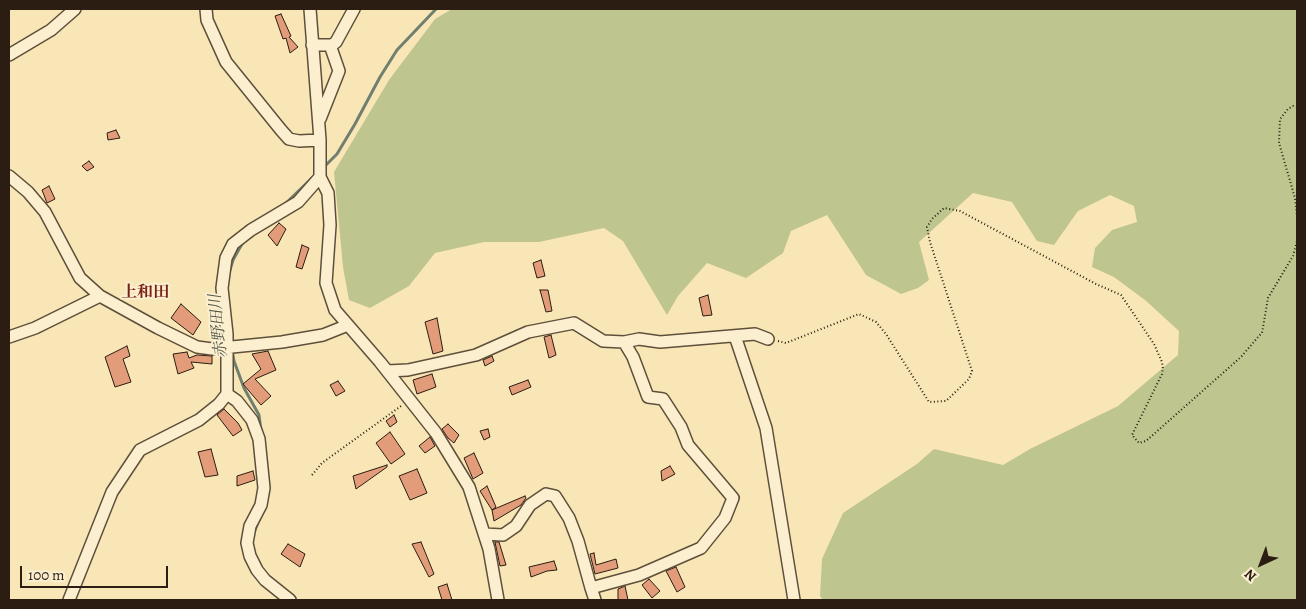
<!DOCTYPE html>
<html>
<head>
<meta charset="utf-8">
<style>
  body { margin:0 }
  #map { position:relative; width:1306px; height:609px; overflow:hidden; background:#f9e6b6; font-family:Alegreya,serif }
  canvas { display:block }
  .frame { position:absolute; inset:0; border:10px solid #2b1d11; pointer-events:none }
  .north { position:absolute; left:1236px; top:539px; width:50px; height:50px; -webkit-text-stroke:4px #fbefd0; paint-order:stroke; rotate:223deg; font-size:14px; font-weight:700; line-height:20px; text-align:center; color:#2b1d11 }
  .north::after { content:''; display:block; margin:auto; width:18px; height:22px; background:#2b1d11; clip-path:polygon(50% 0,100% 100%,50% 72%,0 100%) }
  .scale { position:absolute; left:20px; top:566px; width:148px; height:22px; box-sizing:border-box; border:2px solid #2b1d11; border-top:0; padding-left:6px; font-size:15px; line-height:18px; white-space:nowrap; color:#2b1d11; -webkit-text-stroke:4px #fbefd0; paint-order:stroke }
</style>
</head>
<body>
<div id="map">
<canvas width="1306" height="609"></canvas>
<div class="frame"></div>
<div class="north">N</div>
<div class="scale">100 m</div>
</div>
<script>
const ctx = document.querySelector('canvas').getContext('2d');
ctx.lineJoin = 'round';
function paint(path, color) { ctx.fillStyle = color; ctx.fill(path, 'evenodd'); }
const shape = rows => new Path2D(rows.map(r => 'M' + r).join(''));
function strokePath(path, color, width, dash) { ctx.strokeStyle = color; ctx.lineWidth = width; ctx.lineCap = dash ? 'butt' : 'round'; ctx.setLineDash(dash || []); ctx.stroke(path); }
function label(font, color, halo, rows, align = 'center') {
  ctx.font = font + ' Alegreya,"Noto Serif JP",serif'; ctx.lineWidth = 4; ctx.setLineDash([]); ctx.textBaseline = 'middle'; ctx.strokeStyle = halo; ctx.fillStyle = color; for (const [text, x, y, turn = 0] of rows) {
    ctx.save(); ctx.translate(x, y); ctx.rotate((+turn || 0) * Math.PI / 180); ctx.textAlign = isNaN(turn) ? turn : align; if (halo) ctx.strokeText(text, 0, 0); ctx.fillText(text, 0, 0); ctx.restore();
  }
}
const green = shape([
  [452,9,1297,9,1297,600,823,600,820,596,822,559,843,513,917,464,934,449,1003,465,1030,449,1118,406,1178,355,1179,331,1145,300,1114,277,1092,267,1095,248,1112,230,1137,222,1134,206,1110,195,1078,211,1054,245,1037,241,1012,202,973,193,919,242,929,280,918,288,901,294,866,275,827,215,791,231,783,253,746,278,707,263,678,296,667,315,623,241,604,228,539,242,484,242,435,253,409,286,370,308,349,300,343,267,334,172,389,80,435,19]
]);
const stream = shape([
  [323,168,337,154,355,124,380,77,397,50,436,9],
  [285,204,313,177],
  [230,270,233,260,243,242],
  [232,350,234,361,244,388,259,415,261,431],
  [253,535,259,520]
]);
const building = shape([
  [281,14,291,36,289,37,298,47,290,53,286,38,283,39,275,16,281,14],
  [116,130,120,138,108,140,107,133,116,130],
  [89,161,94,167,87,171,82,166,89,161],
  [49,186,55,199,47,203,42,190,49,186],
  [279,223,286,229,277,246,268,235,279,223],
  [302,245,309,248,302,269,296,267,302,245],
  [541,260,545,276,537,278,533,263,541,260],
  [540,290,548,290,552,311,546,312,540,290],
  [708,295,712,315,703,316,699,298,708,295],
  [181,304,201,322,193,335,171,318,181,304],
  [437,318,443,351,433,354,425,322,437,318],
  [551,335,556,355,549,358,544,337,551,335],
  [127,346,130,356,123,359,131,382,115,387,105,357,127,346],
  [268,351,276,370,255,379,271,396,261,405,243,384,261,369,252,354,268,351],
  [187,352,189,358,197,355,212,356,212,364,191,362,194,368,178,374,173,354,187,352],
  [492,356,494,361,485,366,483,360,492,356],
  [432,374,436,387,417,394,413,380,432,374],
  [528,380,531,387,512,395,509,387,528,380],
  [338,381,345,391,336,396,330,385,338,381],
  [224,409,238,423,242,430,233,436,217,415,224,409],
  [394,415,397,422,390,427,386,421,394,415],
  [448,424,459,435,454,443,448,438,442,429,448,424],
  [488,429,490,437,484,440,480,431,488,429],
  [390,432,405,454,391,464,376,443,390,432],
  [430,437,435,446,425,453,419,446,430,437],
  [211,449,218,475,205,477,198,452,211,449],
  [474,453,483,473,473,479,464,458,474,453],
  [387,465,387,467,356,489,353,476,387,465],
  [670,466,675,474,662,481,661,471,670,466],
  [417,469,427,493,410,500,399,476,417,469],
  [253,471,255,480,237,486,237,476,253,471],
  [487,486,496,507,492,510,480,491,487,486],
  [525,496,526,498,521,505,494,521,492,510,525,496],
  [421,542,434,574,429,577,412,544,421,542],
  [495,542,499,542,506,565,500,566,495,542],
  [288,544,305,554,300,567,281,554,288,544],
  [594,553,596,565,616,559,618,568,595,574,590,554,594,553],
  [554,561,557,570,547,571,531,577,529,567,554,561],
  [676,567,685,587,677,592,666,571,676,567],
  [649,579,660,591,652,598,642,585,649,579],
  [447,584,452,600,442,600,438,587,447,584],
  [625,586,628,600,618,600,618,589,625,586]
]);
const path = shape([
  [1297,107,1293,106,1288,109,1280,119,1279,143,1295,198,1297,216],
  [778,341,786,343,859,314,876,322,886,334,929,402,946,401,969,379,972,371,930,242,927,227,932,219,944,208,960,211,1096,284,1121,295,1154,344,1162,362,1163,369,1162,374,1132,435,1139,443,1146,441,1241,357,1258,337,1262,333,1268,298,1293,256,1297,241],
  [312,475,322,463,401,406]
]);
const minor = shape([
  [206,9,207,20,226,62,281,130,289,139,299,141,320,140],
  [310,9,320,140,320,177,328,193,330,225,326,283,335,310,380,362,436,433,469,487,489,549,498,600],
  [312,45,332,45,336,42,354,9],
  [9,55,51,30,75,9],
  [320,119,339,71,330,45],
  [9,176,28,192,45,212,80,278,100,296,158,328,197,347,212,349,282,342,323,335,348,325],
  [735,336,766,428,794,600],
  [9,337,35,328,100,296],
  [387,371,408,370,476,355,528,332,574,323,603,341,624,342,639,339,660,342,755,334,768,339],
  [227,394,237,401,252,420,259,439,264,488,261,505,250,526,247,543,250,556,257,570,265,580,290,600],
  [484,534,503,535,516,526,530,505,546,494,555,496,569,518,578,541,591,588],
  [69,600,112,492,140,450,199,420,219,404,227,394,227,334,222,288,226,258,233,244,251,230,298,202,320,177],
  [595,600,591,588,639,575,701,548,725,518,733,498,688,445,681,427,663,399,648,397,633,357,624,342]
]);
const neighbourhoodNames = [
  ["上和田",145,293]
];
const waterNames = [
  ["赤野田川",219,326,-96]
];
paint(green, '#bec58e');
strokePath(stream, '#707f6f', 3);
paint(building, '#e29c7a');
strokePath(building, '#2b1d11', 1);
strokePath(minor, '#5e4f3a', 14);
strokePath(path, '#2b1d11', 2, [1, 2.5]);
strokePath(minor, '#fbefd0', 11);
label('bold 16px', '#7a1f14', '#fbefd0', neighbourhoodNames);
label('italic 16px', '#535648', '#fbefd0', waterNames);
</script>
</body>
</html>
